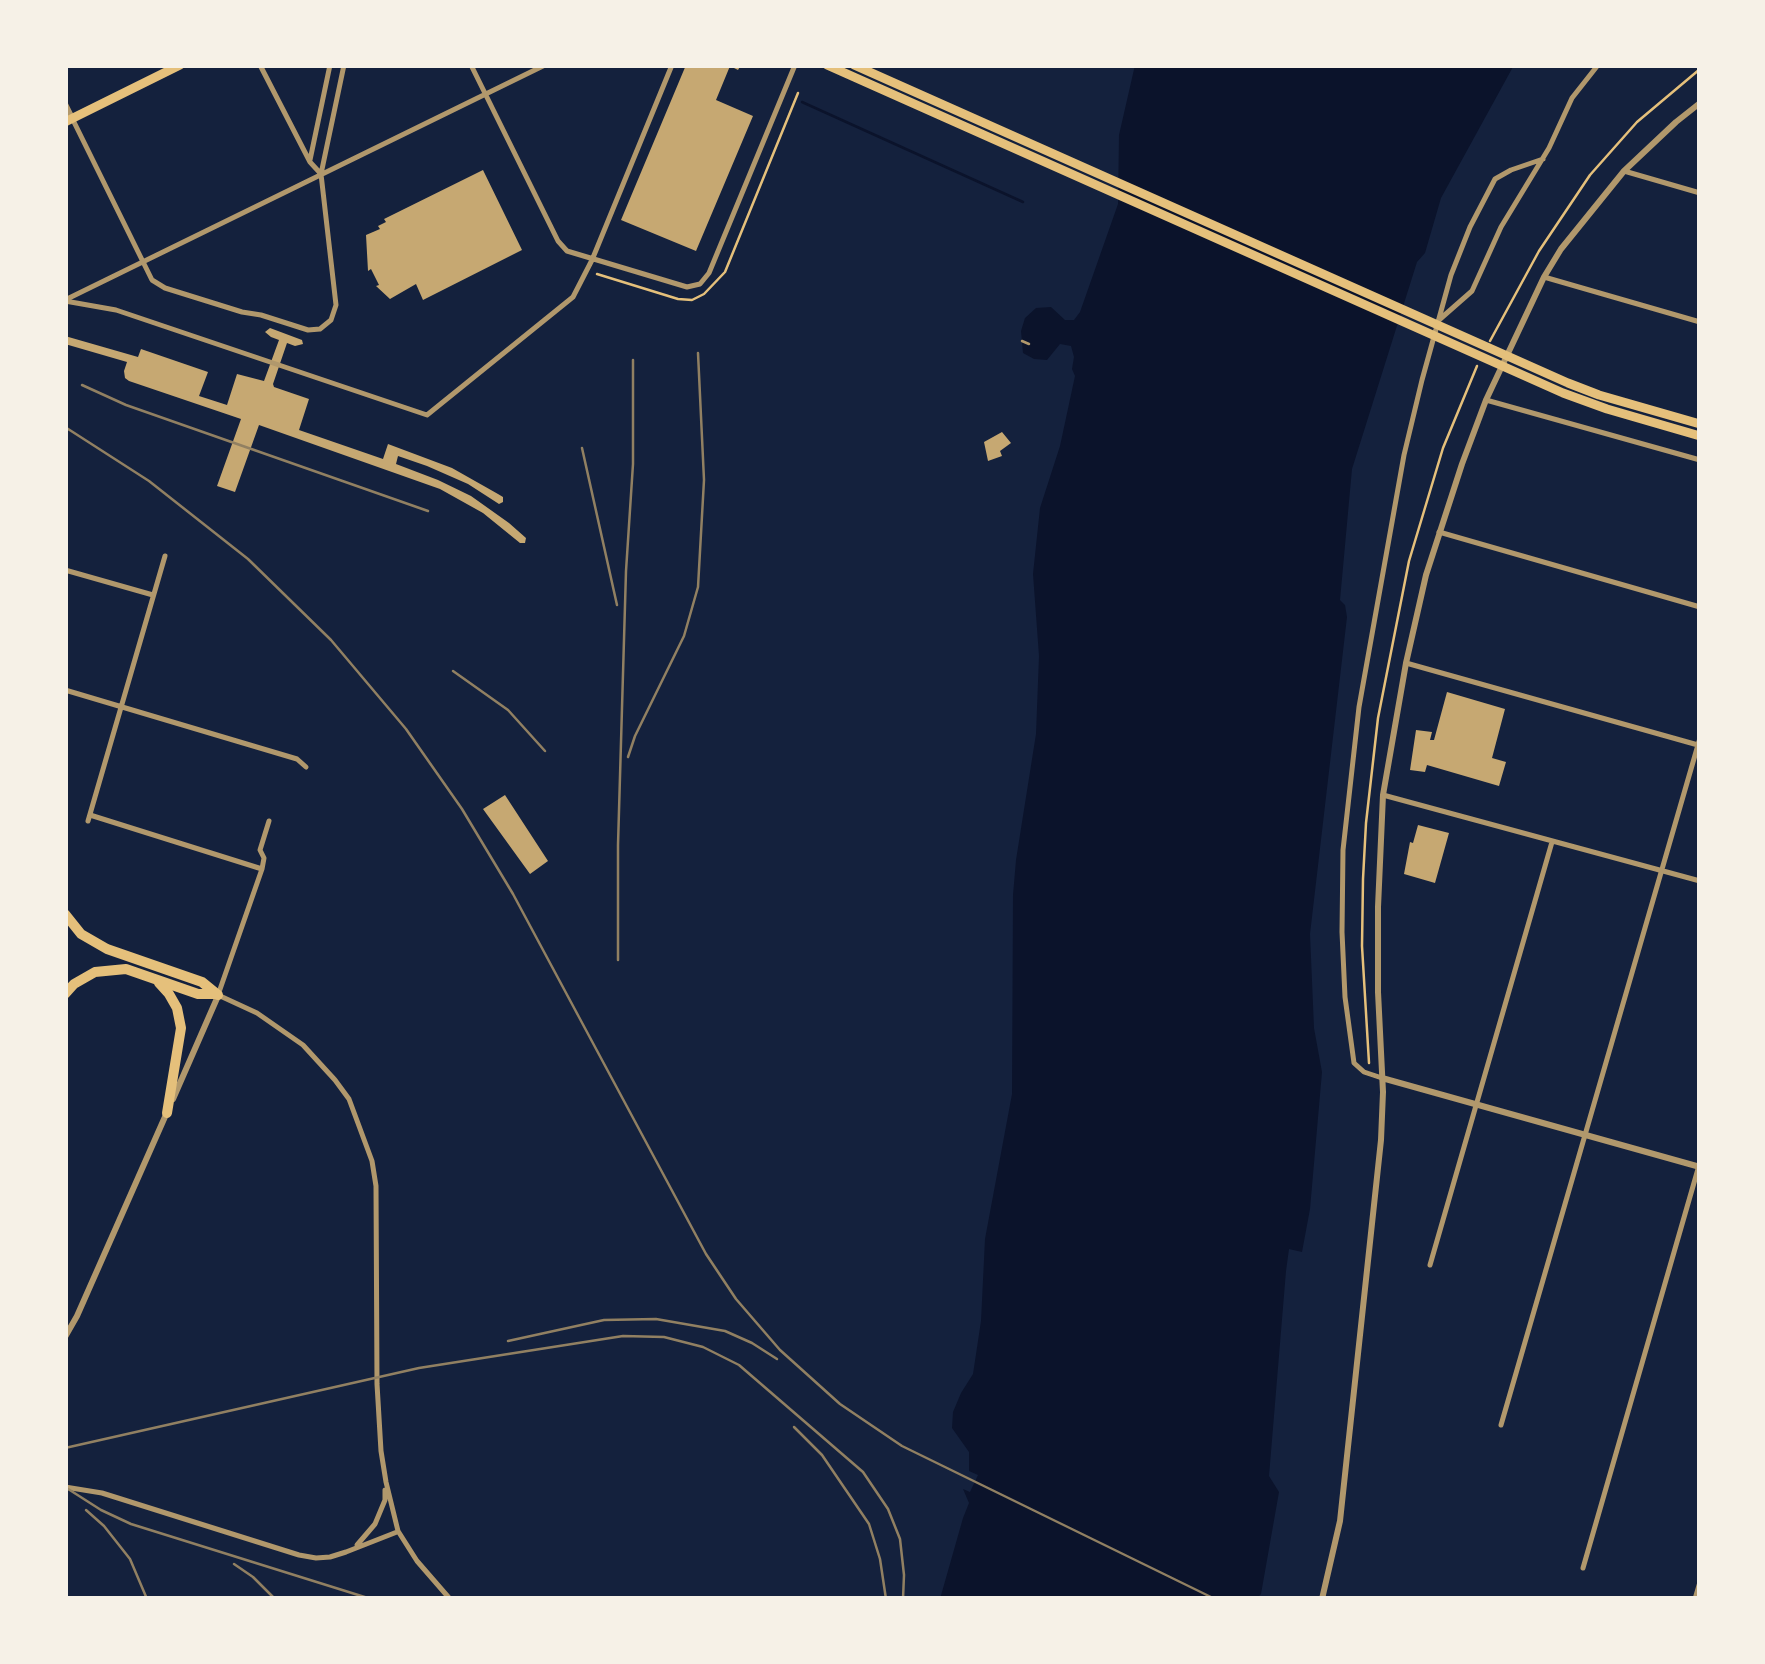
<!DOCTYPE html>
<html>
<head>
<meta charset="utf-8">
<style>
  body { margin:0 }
  #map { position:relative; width:1765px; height:1664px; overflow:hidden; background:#14213d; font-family:"Libre Baskerville",serif }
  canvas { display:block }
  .frame { position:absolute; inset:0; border:68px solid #f6f1e7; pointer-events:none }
</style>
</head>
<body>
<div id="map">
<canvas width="1765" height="1664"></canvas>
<div class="frame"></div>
</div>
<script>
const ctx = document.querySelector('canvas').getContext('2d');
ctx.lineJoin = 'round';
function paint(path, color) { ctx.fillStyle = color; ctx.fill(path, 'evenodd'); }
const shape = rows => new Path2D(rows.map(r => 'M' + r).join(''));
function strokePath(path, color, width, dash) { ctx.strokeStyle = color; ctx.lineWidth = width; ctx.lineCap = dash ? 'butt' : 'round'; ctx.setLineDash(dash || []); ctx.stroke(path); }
const water = shape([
  [1135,65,1514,65,1441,198,1425,253,1417,262,1352,469,1340,600,1345,605,1347,617,1310,934,1314,1028,1322,1072,1310,1209,1302,1252,1289,1249,1286,1271,1269,1476,1279,1492,1261,1594,1256,1599,940,1599,963,1518,969,1503,963,1489,970,1492,978,1475,969,1471,969,1452,952,1428,953,1412,961,1393,973,1374,981,1321,985,1239,1012,1094,1013,895,1016,860,1036,734,1039,656,1033,574,1040,508,1060,446,1075,376,1072,369,1074,357,1071,346,1060,344,1047,360,1034,359,1023,353,1021,331,1025,318,1036,308,1051,307,1065,320,1074,320,1080,312,1118,204,1119,135]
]);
const stream = shape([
  [802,102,1023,202]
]);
const building = shape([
  [686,65,741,65,738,70,730,66,716,100,753,116,696,251,621,220],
  [483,170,522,250,423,300,416,284,390,299,376,286,379,285,371,269,368,271,366,235,380,229,378,226,386,222,384,219],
  [270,328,302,340,303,344,295,346,287,343,273,384,274,387,309,399,299,430,383,459,388,444,452,468,498,494,503,497,503,502,499,504,468,484,427,466,398,456,396,464,438,480,471,496,509,523,526,538,525,543,520,543,483,513,440,489,259,425,235,492,217,486,241,419,129,381,125,378,124,371,127,362,65,344,65,336,138,357,141,349,208,372,199,396,227,405,237,374,264,381,279,340,271,337,265,332],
  [1002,432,1011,443,1000,451,1002,456,988,461,984,442],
  [1447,692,1505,709,1492,758,1506,762,1499,786,1427,765,1425,772,1410,770,1416,730,1432,732,1430,740,1434,740],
  [505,795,548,861,530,874,483,809],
  [1418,825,1449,833,1435,883,1404,874,1410,842,1413,843]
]);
const path = shape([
  [597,274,678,299,692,300,704,294,725,272,798,93],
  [1490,341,1539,251,1590,175,1637,122,1700,69],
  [1369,1063,1362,946,1363,879,1366,823,1378,718,1409,561,1443,448,1477,366]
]);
const service = shape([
  [1022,341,1029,344]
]);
const minor = shape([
  [471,65,558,241,567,251,687,287,700,284,709,273,795,65],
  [72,118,152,280,165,288,242,312,261,315,308,330,320,329,331,320,336,305,321,174,310,162,260,65],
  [310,160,330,65],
  [1624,171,1700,193],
  [321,174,344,65],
  [1544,277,1700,322],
  [67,299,545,65],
  [65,301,116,310,427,415,573,297,592,260,672,65],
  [1439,320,1472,291,1501,227,1549,148,1572,98,1598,65],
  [1486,400,1700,460],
  [1439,532,1700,607],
  [65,570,153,595],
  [1406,663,1698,745],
  [65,690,297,759,306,767],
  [1383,795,1700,881],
  [90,815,262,869],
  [88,821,165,556],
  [269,821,260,850,264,858,262,869,218,995,257,1013,303,1045,335,1080,349,1099,372,1161,376,1186,377,1384,381,1451,386,1482,398,1531,417,1561,450,1599],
  [1382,1078,1364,1072,1354,1063,1345,997,1342,932,1343,850,1359,707,1404,455,1422,380,1451,275,1470,227,1495,179,1511,170,1543,159],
  [1430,1265,1552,842],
  [1501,1425,1700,738],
  [65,1487,102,1493,299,1555,316,1558,330,1557,346,1552,397,1532],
  [357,1545,375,1524,385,1500,385,1490],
  [1583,1568,1700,1162],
  [1695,1599,1700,1582]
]);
const tertiary = shape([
  [65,104,72,118],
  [1382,1078,1700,1167],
  [173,1099,218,996],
  [65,1337,77,1316,168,1110],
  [1322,1599,1340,1521,1381,1140,1383,1092,1378,992,1378,907,1383,795,1406,663,1426,575,1462,464,1486,400,1544,277,1561,249,1624,171,1676,122,1700,103]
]);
const primary = shape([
  [827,65,1563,393,1607,409,1700,436],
  [854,65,1568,383,1599,395,1700,424],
  [65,122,180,65]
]);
const motorway = shape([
  [65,914,81,934,107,949,202,982,218,995],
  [159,983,169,994,177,1008,181,1028,167,1113],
  [65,994,74,984,95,972,126,969,198,994,217,994]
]);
const rail = shape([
  [82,385,126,405,428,511],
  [65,427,149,481,248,559,331,640,406,729,462,809,513,894,706,1254,736,1299,780,1350,840,1404,902,1446,1215,1599],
  [582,448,617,605],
  [453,671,508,710,545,751],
  [628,757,635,736,684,636,698,587,704,480,698,353],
  [618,960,618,845,626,571,633,464,633,360],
  [508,1341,604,1320,656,1319,725,1331,752,1343,777,1359],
  [794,1427,822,1455,869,1524,880,1559,886,1599],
  [65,1448,419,1368,623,1336,664,1337,703,1347,739,1365,863,1472,888,1509,900,1539,904,1575,903,1599],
  [65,1487,101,1510,131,1524,371,1599],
  [86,1510,104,1526,130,1559,147,1599],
  [234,1564,253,1577,275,1599]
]);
paint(water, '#0b132b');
strokePath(stream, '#0b132b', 2.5);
paint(building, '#c6a872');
strokePath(path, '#e5c07b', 2.5);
strokePath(service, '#b1986c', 2.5);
strokePath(minor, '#b1986c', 5);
strokePath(tertiary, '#b1986c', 6);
strokePath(primary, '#e5c07b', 9);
strokePath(motorway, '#e5c07b', 10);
strokePath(rail, '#918062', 2.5);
</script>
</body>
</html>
